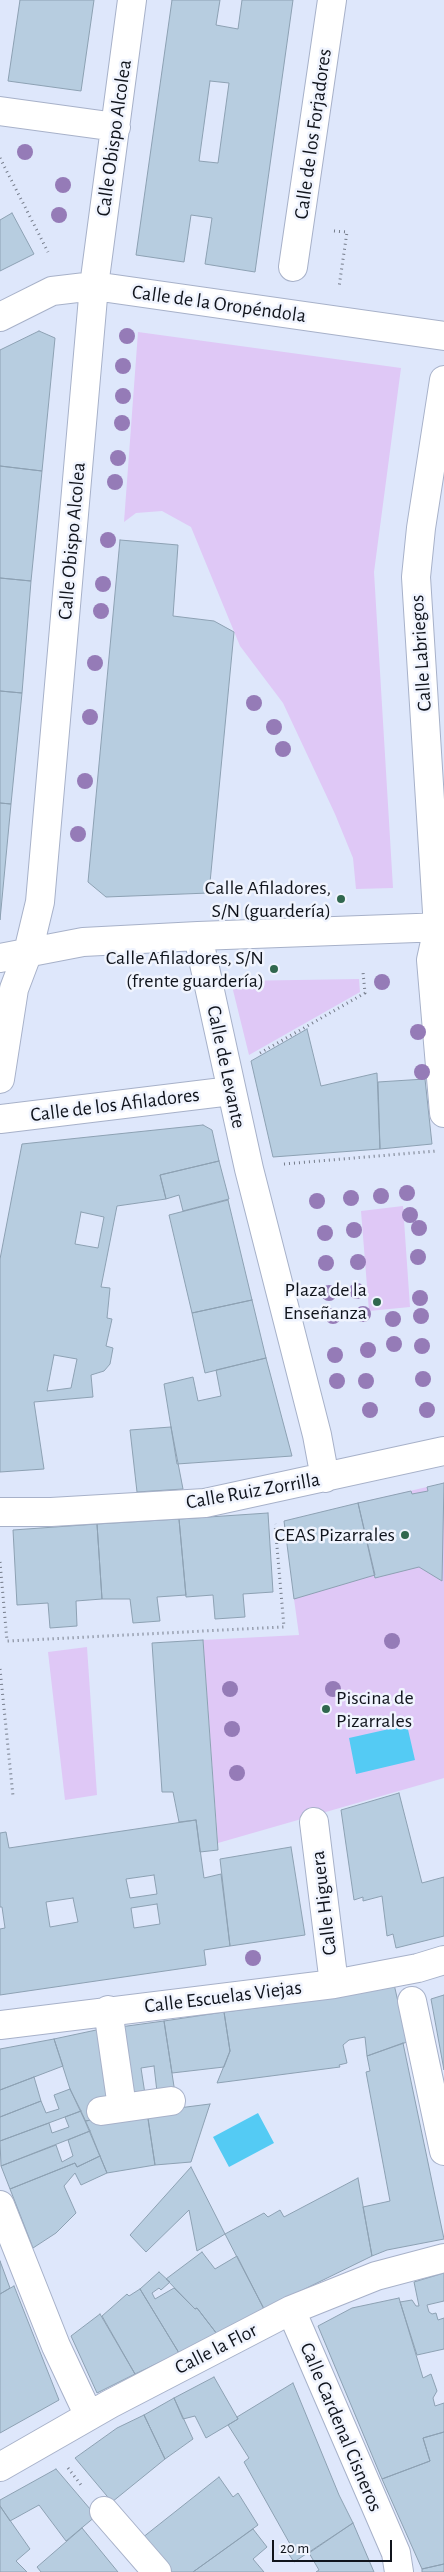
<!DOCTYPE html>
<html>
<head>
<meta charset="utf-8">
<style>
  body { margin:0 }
  #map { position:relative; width:444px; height:2572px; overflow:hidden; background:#dee7fb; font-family:"Alegreya Sans",sans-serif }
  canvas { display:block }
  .scale { position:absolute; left:272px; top:2540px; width:120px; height:22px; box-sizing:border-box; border:2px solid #10141c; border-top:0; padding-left:6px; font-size:15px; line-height:18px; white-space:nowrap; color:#10141c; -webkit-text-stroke:4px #f0f4fe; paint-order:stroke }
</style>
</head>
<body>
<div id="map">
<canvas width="444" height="2572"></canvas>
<div class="scale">20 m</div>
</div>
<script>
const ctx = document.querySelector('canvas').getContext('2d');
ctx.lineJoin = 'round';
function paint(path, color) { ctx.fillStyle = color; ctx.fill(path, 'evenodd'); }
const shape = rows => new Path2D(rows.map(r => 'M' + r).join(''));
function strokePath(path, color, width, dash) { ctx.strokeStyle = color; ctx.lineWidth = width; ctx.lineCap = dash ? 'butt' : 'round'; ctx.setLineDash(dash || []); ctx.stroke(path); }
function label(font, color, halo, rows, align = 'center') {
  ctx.font = font + ' "Alegreya Sans",sans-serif'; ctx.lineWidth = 5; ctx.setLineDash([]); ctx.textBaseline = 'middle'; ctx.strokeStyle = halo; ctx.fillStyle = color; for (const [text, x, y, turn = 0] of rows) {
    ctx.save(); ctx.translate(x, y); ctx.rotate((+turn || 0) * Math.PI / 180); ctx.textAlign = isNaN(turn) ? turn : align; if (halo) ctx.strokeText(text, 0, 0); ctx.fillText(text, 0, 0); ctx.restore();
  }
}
const green = shape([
  [138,332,401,368,374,572,393,888,356,889,353,858,335,814,283,703,240,646,191,527,162,511,136,513,124,522],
  [359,979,360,992,249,1055,232,986,234,981],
  [403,1206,410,1307,369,1311,361,1211],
  [444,1483,444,1778,218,1843,203,1640,299,1635,294,1599,358,1503],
  [87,1647,97,1795,65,1800,48,1652]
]);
const water = shape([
  [407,1725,415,1760,356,1774,349,1738],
  [258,2113,274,2143,229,2167,213,2137]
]);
const building = shape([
  [20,0,94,0,81,91,8,81,20,0],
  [172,0,220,0,216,25,238,29,242,0,293,0,255,272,205,264,212,218,191,215,184,262,136,255,172,0],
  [210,81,229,83,218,163,199,161,210,81],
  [12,213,34,254,0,271,0,220,12,213],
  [39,331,55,338,42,471,0,466,0,350,39,331],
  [0,466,42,471,31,581,0,578,0,466],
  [120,540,178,545,173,616,214,621,234,632,209,893,106,897,88,882,120,540],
  [0,578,31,581,22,693,0,691,0,578],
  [0,691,22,693,11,804,0,803,0,691],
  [0,803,11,804,0,920,0,803],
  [307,1029,321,1086,377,1073,380,1149,273,1157,251,1061,307,1029],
  [425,1079,432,1144,380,1149,378,1082,425,1079],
  [203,1125,212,1130,219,1161,160,1175,166,1199,117,1206,101,1287,110,1288,107,1318,112,1319,106,1346,113,1348,110,1364,104,1371,91,1375,93,1397,34,1402,44,1469,0,1472,0,1259,22,1144,203,1125],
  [81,1212,104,1217,98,1248,75,1244,81,1212],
  [54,1355,77,1359,71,1388,47,1391,54,1355],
  [219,1161,229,1199,183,1211,179,1195,166,1199,160,1175,219,1161],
  [228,1200,252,1300,192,1313,169,1215,228,1200],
  [252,1300,266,1358,205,1373,192,1313,252,1300],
  [266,1358,292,1456,177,1464,164,1384,193,1377,198,1401,221,1396,216,1370,266,1358],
  [171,1427,183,1489,137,1492,130,1430,171,1427],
  [444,1483,442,1581,419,1567,375,1578,358,1503,411,1491,412,1494,428,1491,427,1487,444,1483],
  [358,1503,375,1575,294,1599,284,1521,358,1503],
  [268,1513,273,1592,243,1594,245,1617,215,1619,213,1595,186,1597,179,1519,268,1513],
  [179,1519,186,1595,157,1597,160,1621,133,1623,130,1599,102,1599,97,1524,179,1519],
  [97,1524,102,1599,76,1601,77,1626,50,1628,48,1603,17,1605,13,1530,97,1524],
  [203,1640,218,1850,200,1852,196,1820,179,1822,173,1792,162,1792,152,1643,203,1640],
  [399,1793,422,1883,444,1877,444,1936,396,1948,393,1934,387,1936,382,1896,363,1901,363,1897,354,1900,341,1810,399,1793],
  [196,1820,204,1878,221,1874,230,1946,204,1950,206,1965,0,1995,0,1929,5,1928,2,1907,0,1907,0,1833,6,1832,9,1848,196,1820],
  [154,1875,157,1894,130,1898,126,1879,154,1875],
  [73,1898,78,1922,50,1927,46,1902,73,1898],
  [157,1904,160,1924,134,1928,131,1908,157,1904],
  [291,1847,305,1935,230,1946,220,1859,291,1847],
  [394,1984,407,2042,367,2056,365,2037,349,2040,343,2045,347,2063,339,2065,340,2067,217,2083,230,2051,224,2012,326,1999,394,1984],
  [444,1995,444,2070,431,1999,444,1995],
  [224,2012,230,2051,224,2067,172,2073,164,2021,224,2012],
  [164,2021,175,2093,131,2099,120,2027,164,2021],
  [154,2066,157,2092,145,2094,141,2068,154,2066],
  [101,2029,112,2101,99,2119,85,2121,70,2089,54,2039,101,2029],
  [54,2039,63,2066,0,2090,0,2049,54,2039],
  [403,2043,444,2239,387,2250,372,2256,363,2207,390,2201,366,2072,370,2071,367,2056,403,2043],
  [34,2077,41,2101,0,2117,0,2090,34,2077],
  [70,2089,81,2111,0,2141,0,2117,41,2101,46,2113,59,2109,54,2095,70,2089],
  [210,2104,191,2162,155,2165,147,2112,210,2104],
  [81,2111,90,2131,1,2166,0,2141,49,2123,52,2133,69,2127,65,2117,81,2111],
  [147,2112,155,2165,107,2173,85,2121,147,2112],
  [90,2131,100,2156,77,2167,75,2163,10,2189,1,2166,56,2145,62,2162,73,2156,68,2140,90,2131],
  [100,2156,107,2173,81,2185,75,2173,64,2186,76,2213,56,2233,33,2248,10,2189,75,2163,77,2167,100,2156],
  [191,2167,225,2234,197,2251,189,2210,146,2252,130,2235,191,2167],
  [358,2178,372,2256,264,2309,225,2234,264,2213,268,2217,280,2210,284,2217,358,2178],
  [202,2252,215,2269,237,2256,264,2309,217,2334,197,2308,195,2309,166,2279,202,2252],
  [0,2261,10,2288,0,2294,0,2261],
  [159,2272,170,2282,161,2290,159,2288,152,2293,155,2299,174,2288,195,2309,197,2308,217,2334,179,2353,140,2289,159,2272],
  [444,2273,444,2301,427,2305,429,2312,432,2314,436,2313,438,2320,444,2318,444,2349,417,2355,400,2302,412,2300,416,2306,419,2306,414,2282,444,2273],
  [14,2286,59,2400,0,2433,0,2294,14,2286],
  [140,2289,179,2353,135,2374,102,2316,127,2294,129,2296,140,2289],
  [399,2298,423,2378,431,2374,437,2391,433,2398,435,2406,444,2403,444,2432,423,2438,430,2461,382,2479,318,2326,352,2308,399,2298],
  [100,2314,135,2374,97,2393,71,2336,100,2314],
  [214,2377,238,2419,206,2438,195,2416,183,2419,174,2398,214,2377],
  [293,2383,339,2495,353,2523,294,2562,284,2547,290,2544,244,2462,249,2458,228,2425,238,2419,237,2417,293,2383],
  [174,2398,193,2439,165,2459,144,2415,174,2398],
  [144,2415,165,2459,112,2502,75,2458,117,2428,144,2415],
  [444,2432,444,2564,422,2569,382,2479,430,2461,423,2438,444,2432],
  [56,2469,96,2516,66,2541,39,2505,10,2521,0,2506,0,2500,56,2469],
  [219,2477,233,2497,238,2493,258,2525,193,2572,171,2572,142,2538,219,2477],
  [0,2506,30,2549,16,2561,27,2572,0,2572,0,2506],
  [353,2523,374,2572,316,2572,319,2570,309,2553,353,2523],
  [82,2528,118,2572,41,2572,37,2567,82,2528],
  [253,2529,267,2547,253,2559,264,2572,193,2572,253,2529],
  [444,2564,444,2572,422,2572,422,2569,444,2564]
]);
const path = shape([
  [0,158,48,252],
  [334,231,347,232,339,287],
  [260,1053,365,993,363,972],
  [284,1164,436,1151],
  [0,1562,7,1641,284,1627,275,1524],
  [0,1669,13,1796],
  [68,2468,81,2485]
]);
const minor = shape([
  [0,111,116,127],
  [293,267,332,0],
  [0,317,52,291,94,286,444,336],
  [444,380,421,528,416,577,438,928,431,960,444,1113],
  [198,936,249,1169,317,1435,325,1478],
  [0,958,83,942,198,936,444,927],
  [0,1079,14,989,28,952,40,902,94,286,132,0],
  [0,1119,231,1091],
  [0,1512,51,1512,205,1503,444,1451],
  [314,1822,334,1984],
  [412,2001,444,2151],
  [108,2010,122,2107],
  [0,2025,334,1984,418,1968,444,1960],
  [101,2111,171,2101],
  [0,2205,56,2346,89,2416],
  [291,2310,396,2553,399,2572],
  [0,2467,110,2404,291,2310,376,2276,444,2258],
  [104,2511,157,2572]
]);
const trees = [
  [25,152],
  [63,185],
  [59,215],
  [127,336],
  [123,366],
  [123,396],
  [122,423],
  [118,458],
  [115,482],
  [108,540],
  [103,584],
  [101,611],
  [95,663],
  [254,703],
  [90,717],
  [274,727],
  [283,749],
  [85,781],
  [78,834],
  [382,982],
  [418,1032],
  [422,1072],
  [407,1193],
  [381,1196],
  [351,1198],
  [317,1201],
  [410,1215],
  [419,1228],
  [354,1230],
  [325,1233],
  [418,1257],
  [358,1262],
  [326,1263],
  [357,1291],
  [329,1293],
  [420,1298],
  [363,1314],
  [333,1316],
  [421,1316],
  [393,1319],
  [394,1344],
  [422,1346],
  [368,1350],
  [335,1355],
  [423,1379],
  [337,1381],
  [366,1381],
  [370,1410],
  [427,1410],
  [392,1641],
  [230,1689],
  [333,1689],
  [232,1729],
  [237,1773],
  [253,1958]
];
const markers = [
  [341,899,5,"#30674e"],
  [274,969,5,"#30674e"],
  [377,1302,5,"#30674e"],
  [405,1535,5,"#30674e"],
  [326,1709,5,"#30674e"]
];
const streetNames = [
  ["Calle de los Forjadores",313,134,-82],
  ["Calle Obispo Alcolea",114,138,-82],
  ["Calle de la Oropéndola",219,304,8],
  ["Calle Obispo Alcolea",72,541,-85],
  ["Calle Labriegos",421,653,-94],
  ["Calle de Levante",226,1067,78],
  ["Calle de los Afiladores",115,1105,-7],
  ["Calle Ruiz Zorrilla",253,1491,-10],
  ["Calle Higuera",324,1903,-97],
  ["Calle Escuelas Viejas",223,1997,-7],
  ["Calle la Flor",216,2349,-27],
  ["Calle Cardenal Cisneros",341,2427,67]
];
const poiNames = [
  ["Calle Afiladores,",331,888],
  ["S/N (guardería)",331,911],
  ["Calle Afiladores, S/N",264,958],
  ["(frente guardería)",264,981],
  ["Plaza de la",367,1290],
  ["Enseñanza",367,1313],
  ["CEAS Pizarrales",395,1535],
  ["Piscina de",336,1698,"left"],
  ["Pizarrales",336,1721,"left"]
];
paint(green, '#dfc8f6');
paint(water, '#54cbf4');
paint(building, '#b7cde0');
strokePath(building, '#8da1b3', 1);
strokePath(minor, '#a7b1c9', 30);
strokePath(path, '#757c8a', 3, [1, 4]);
strokePath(minor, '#fff', 28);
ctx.fillStyle = '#957bb7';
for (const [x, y] of trees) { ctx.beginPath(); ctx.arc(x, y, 8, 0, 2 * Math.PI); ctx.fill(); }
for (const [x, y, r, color] of markers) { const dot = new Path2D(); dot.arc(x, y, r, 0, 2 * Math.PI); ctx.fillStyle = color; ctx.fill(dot); strokePath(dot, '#f0f4fe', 2); }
label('20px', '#10141c', '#f0f4fe', streetNames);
label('20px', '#10141c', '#f0f4fe', poiNames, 'right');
</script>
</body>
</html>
